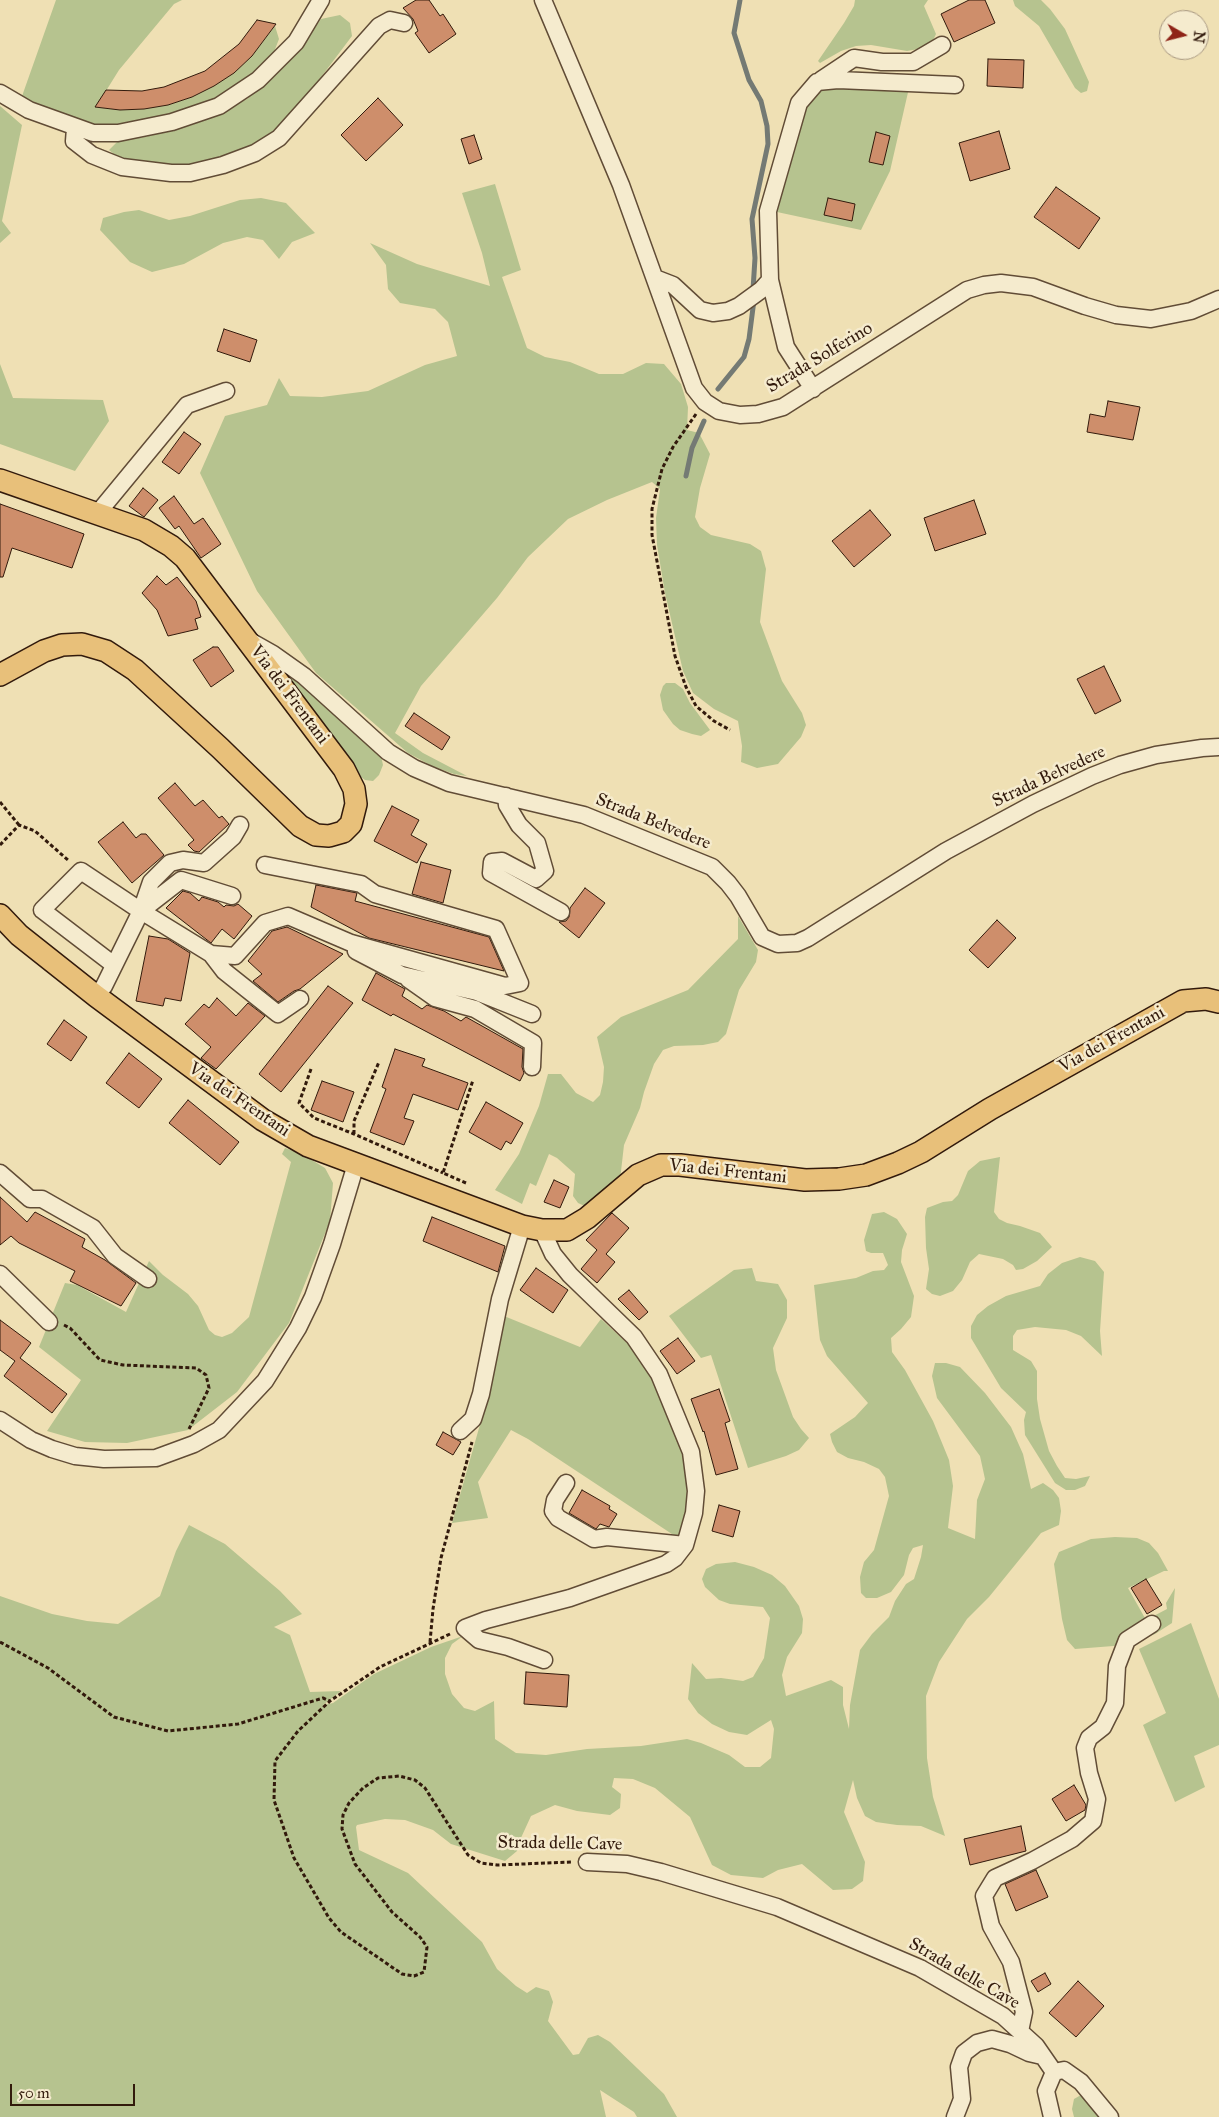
<!DOCTYPE html>
<html>
<head>
<meta charset="utf-8">
<style>
  body { margin:0 }
  #map { position:relative; width:1219px; height:2117px; overflow:hidden; background:#efe0b4; font-family:"IM FELL Great Primer",serif }
  canvas { display:block }
  .north { position:absolute; left:1159px; top:10px; width:50px; height:50px; box-sizing:border-box; background:#f5ebce; border:1px solid #a79780; border-radius:50%; rotate:98deg; font-size:14px; font-weight:700; line-height:20px; text-align:center; color:#321a0c }
  .north::after { content:''; display:block; margin:auto; width:18px; height:22px; background:#8f2418; clip-path:polygon(50% 0,100% 100%,50% 72%,0 100%) }
  .scale { position:absolute; left:10px; top:2084px; width:125px; height:22px; box-sizing:border-box; border:2px solid #321a0c; border-top:0; padding-left:6px; font-size:15px; line-height:18px; white-space:nowrap; color:#321a0c; -webkit-text-stroke:4px #f5ebce; paint-order:stroke }
</style>
</head>
<body>
<div id="map">
<canvas width="1219" height="2117"></canvas>
<div class="north">N</div>
<div class="scale">50 m</div>
</div>
<script>
const ctx = document.querySelector('canvas').getContext('2d');
ctx.lineJoin = 'round';
function paint(path, color) { ctx.fillStyle = color; ctx.fill(path, 'evenodd'); }
const shape = rows => new Path2D(rows.map(r => 'M' + r).join(''));
function strokePath(path, color, width, dash) { ctx.strokeStyle = color; ctx.lineWidth = width; ctx.lineCap = dash ? 'butt' : 'round'; ctx.setLineDash(dash || []); ctx.stroke(path); }
function label(font, color, halo, rows, align = 'center') {
  ctx.font = font + ' "IM FELL Great Primer",serif'; ctx.lineWidth = 5; ctx.setLineDash([]); ctx.textBaseline = 'middle'; ctx.strokeStyle = halo; ctx.fillStyle = color; for (const [text, x, y, turn = 0] of rows) {
    ctx.save(); ctx.translate(x, y); ctx.rotate((+turn || 0) * Math.PI / 180); ctx.textAlign = isNaN(turn) ? turn : align; if (halo) ctx.strokeText(text, 0, 0); ctx.fillText(text, 0, 0); ctx.restore();
  }
}
const green = shape([
  [56,0,182,0,174,4,119,70,96,107,120,110,144,109,168,105,192,97,214,86,234,73,252,56,275,26,279,39,272,57,250,77,215,102,177,116,97,127,21,99],
  [855,0,928,0,924,6,936,34,930,47,907,51,871,45,856,46,841,51,820,63,818,61,844,23,854,6],
  [1013,0,1041,0,1050,9,1065,29,1089,82,1087,91,1081,93,1075,88,1039,26,1015,6],
  [340,15,350,23,352,36,291,117,259,145,213,165,168,170,121,160,109,150,118,141,145,137,192,125,247,99,296,54,321,19],
  [817,87,909,88,890,171,861,230,777,212,790,155,804,106],
  [0,106,22,125,2,221,11,233,0,243],
  [495,184,521,270,502,277,527,348,545,357,570,362,599,374,623,374,646,363,664,364,681,384,688,407,687,430,699,433,710,454,700,488,695,517,700,527,711,535,750,544,761,551,766,569,760,622,782,681,802,713,806,725,801,737,778,764,757,768,741,762,742,746,738,721,714,709,693,693,683,671,665,593,657,545,656,518,660,489,652,482,607,500,568,519,528,557,497,598,421,686,395,733,423,753,467,776,454,774,432,766,408,753,316,673,257,591,200,473,225,416,267,405,279,378,290,396,322,397,368,391,425,365,457,356,448,322,435,309,400,303,388,289,386,265,370,243,417,264,490,286,482,253,462,193],
  [261,198,286,203,315,233,292,242,279,259,263,240,247,237,223,243,184,264,152,272,130,262,100,230,103,218,124,212,139,210,169,220,190,216,240,200],
  [0,364,13,398,103,400,109,421,75,471,0,444],
  [284,666,381,756,383,765,379,775,373,781,365,780,357,774,278,672],
  [666,683,675,683,683,689,690,703,710,730,701,736,692,734,680,730,673,724,663,710,660,695,663,686],
  [738,916,758,950,756,962,739,990,726,1034,718,1042,703,1045,674,1046,663,1050,654,1064,644,1092,640,1108,624,1145,620,1180,589,1208,578,1203,573,1196,575,1174,557,1158,549,1154,536,1186,530,1183,522,1204,495,1190,519,1154,539,1106,548,1074,561,1074,576,1093,593,1102,600,1095,603,1082,604,1067,597,1037,621,1017,688,990,738,939],
  [285,1148,300,1153,325,1168,333,1183,330,1221,289,1323,237,1392,188,1430,127,1443,85,1442,47,1431,81,1380,39,1347,65,1283,77,1285,126,1312,149,1261,163,1275,188,1294,198,1306,209,1330,215,1335,222,1337,232,1333,249,1317,291,1162,282,1154],
  [1000,1157,994,1212,999,1219,1007,1223,1020,1226,1040,1233,1052,1247,1037,1261,1023,1269,1016,1270,1013,1265,1003,1259,979,1254,970,1262,962,1280,953,1291,940,1296,932,1294,926,1289,929,1269,926,1248,925,1217,927,1208,943,1202,952,1201,958,1195,968,1171,980,1161],
  [884,1212,897,1219,907,1234,902,1250,901,1262,914,1296,911,1317,901,1329,891,1338,892,1352,905,1370,933,1421,949,1460,953,1486,948,1528,975,1539,977,1500,985,1479,980,1456,937,1398,932,1376,935,1363,946,1363,960,1367,985,1393,1011,1427,1023,1454,1031,1489,1043,1483,1053,1490,1059,1498,1061,1511,1059,1525,1041,1533,989,1597,967,1619,939,1662,926,1696,927,1758,933,1797,945,1836,921,1826,897,1825,876,1822,865,1816,857,1798,853,1780,844,1812,865,1862,863,1881,852,1889,833,1890,802,1864,778,1870,763,1878,731,1875,712,1865,690,1817,655,1788,633,1779,614,1778,612,1787,621,1794,620,1808,610,1815,577,1811,555,1805,531,1816,520,1840,517,1851,505,1861,451,1844,433,1830,405,1820,385,1819,357,1825,356,1827,359,1850,408,1873,482,1942,497,1969,516,1986,527,1993,536,1987,549,1991,553,2002,548,2021,573,2055,579,2054,588,2038,598,2035,610,2042,664,2094,677,2117,637,2117,634,2112,600,2090,606,2117,0,2117,0,1596,52,1614,87,1621,118,1624,160,1596,176,1551,189,1525,225,1544,280,1591,302,1614,274,1627,290,1635,310,1692,341,1691,323,1705,333,1703,374,1674,431,1647,463,1636,452,1644,445,1658,445,1674,452,1694,464,1708,475,1711,494,1701,495,1739,516,1753,546,1755,587,1749,641,1746,687,1739,701,1743,729,1755,745,1767,760,1767,771,1758,774,1729,771,1720,747,1735,729,1732,712,1724,698,1713,688,1699,692,1663,706,1679,721,1678,743,1681,753,1677,764,1658,770,1618,763,1607,730,1604,719,1600,705,1587,702,1579,706,1569,716,1564,735,1562,754,1567,772,1575,785,1586,799,1606,803,1619,802,1633,787,1657,782,1675,786,1696,831,1680,843,1687,843,1705,849,1729,850,1705,860,1650,872,1634,889,1617,895,1601,906,1584,914,1579,921,1557,923,1545,913,1548,909,1555,904,1575,891,1592,877,1598,866,1598,861,1593,860,1577,864,1562,874,1550,889,1496,885,1477,879,1469,864,1462,848,1458,837,1452,832,1442,830,1434,855,1417,868,1403,827,1356,820,1340,818,1323,814,1285,856,1278,873,1271,884,1270,888,1265,883,1253,871,1253,866,1251,864,1240,872,1214],
  [1080,1257,1095,1261,1104,1272,1100,1331,1102,1356,1081,1336,1066,1330,1035,1327,1017,1330,1013,1336,1013,1350,1031,1361,1037,1371,1037,1399,1040,1419,1049,1451,1057,1466,1065,1478,1076,1479,1090,1476,1085,1486,1075,1490,1066,1490,1055,1483,1025,1435,1024,1420,1026,1412,1001,1388,971,1338,971,1326,977,1315,988,1306,1006,1296,1040,1286,1048,1274,1062,1263],
  [752,1268,756,1281,778,1284,787,1300,787,1318,773,1348,776,1370,793,1417,801,1429,809,1438,799,1450,786,1456,748,1468,711,1355,701,1358,669,1316,734,1270],
  [504,1316,580,1347,601,1319,628,1344,652,1376,682,1448,686,1469,688,1521,681,1540,528,1439,511,1430,478,1482,488,1518,452,1523,485,1407],
  [1115,1537,1137,1538,1149,1543,1158,1553,1168,1571,1164,1571,1128,1588,1146,1620,1167,1609,1166,1603,1175,1588,1172,1623,1155,1634,1126,1645,1075,1649,1067,1640,1062,1619,1054,1564,1059,1552,1091,1539],
  [1191,1623,1219,1699,1219,1745,1194,1756,1205,1787,1175,1802,1143,1725,1166,1713,1139,1649],
  [1081,2095,1089,2096,1106,2117,1074,2117,1072,2109,1074,2099]
]);
const stream = shape([
  [740,0,734,33,749,80,761,101,767,126,768,144,752,219,755,258,753,290],
  [718,389,744,357,749,339,754,300],
  [686,476,692,448,704,421]
]);
const building = shape([
  [416,0,429,0,440,16,443,14,456,34,429,53,415,33,418,31,413,19,403,8,416,0],
  [969,0,985,0,995,23,954,42,941,14,969,0],
  [257,20,276,24,252,56,234,73,214,86,192,97,168,105,144,109,120,110,95,107,106,90,142,91,164,87,205,71,239,44,257,20],
  [988,59,1024,60,1023,88,987,86,988,59],
  [378,98,403,125,366,161,341,135,378,98],
  [999,131,1010,169,970,181,959,143,999,131],
  [876,132,890,136,883,165,869,162,876,132],
  [474,135,482,159,469,164,461,139,474,135],
  [1056,187,1100,218,1079,249,1034,217,1056,187],
  [828,198,855,204,852,221,824,215,828,198],
  [224,329,257,340,250,362,217,351,224,329],
  [1108,401,1140,407,1133,440,1087,432,1090,414,1105,417,1108,401],
  [184,432,201,444,179,474,162,462,184,432],
  [143,488,158,500,144,517,129,506,143,488],
  [174,496,194,524,203,518,221,544,201,558,179,526,175,529,159,508,174,496],
  [974,500,986,534,935,551,924,518,974,500],
  [0,504,84,534,72,568,12,548,3,577,0,577,0,504],
  [870,510,891,535,854,567,832,541,870,510],
  [157,576,166,585,177,577,196,601,201,617,195,619,198,629,168,636,157,610,142,593,157,576],
  [213,647,218,647,234,671,211,687,193,660,213,647],
  [1104,666,1121,701,1095,714,1077,679,1104,666],
  [414,713,450,737,442,750,405,726,414,713],
  [175,783,195,806,203,800,219,818,222,816,229,824,199,852,194,851,188,845,194,840,158,798,175,783],
  [392,806,419,820,411,835,427,844,417,863,374,841,392,806],
  [123,822,136,838,141,834,146,834,164,855,132,883,98,842,123,822],
  [421,862,451,870,443,903,412,894,421,862],
  [316,885,357,893,355,901,489,937,504,971,369,938,311,907,316,885],
  [585,888,605,903,579,938,559,922,566,921,569,917,570,908,585,888],
  [183,891,190,893,199,901,202,897,218,902,224,907,226,905,234,906,238,904,252,916,234,939,222,929,211,943,166,908,183,891],
  [997,920,1016,938,988,968,969,950,997,920],
  [287,927,343,954,300,989,294,991,278,1002,253,981,262,974,248,961,272,931,287,927],
  [149,936,168,939,190,953,181,1001,165,998,163,1006,136,1001,149,936],
  [376,973,405,989,402,996,422,1009,427,1005,444,1011,461,1021,466,1017,523,1049,522,1067,524,1073,520,1081,393,1014,391,1016,362,1000,376,973],
  [328,986,353,1003,281,1092,259,1074,328,986],
  [217,998,236,1016,248,1003,265,1016,216,1069,201,1058,211,1047,185,1024,204,1004,209,1008,217,998],
  [64,1020,87,1037,71,1061,47,1044,64,1020],
  [395,1049,425,1059,422,1066,468,1083,458,1110,413,1094,404,1118,414,1121,404,1145,370,1132,386,1089,382,1087,395,1049],
  [129,1053,162,1079,139,1108,106,1083,129,1053],
  [322,1081,354,1092,343,1122,311,1110,322,1081],
  [188,1100,239,1142,220,1165,169,1123,188,1100],
  [486,1102,523,1123,511,1144,506,1141,501,1150,469,1132,486,1102],
  [554,1180,569,1187,560,1208,544,1202,554,1180],
  [0,1197,27,1222,35,1212,85,1239,82,1247,105,1260,136,1283,121,1306,70,1281,75,1271,19,1243,11,1236,0,1245,0,1197],
  [612,1213,629,1228,606,1254,615,1262,597,1283,581,1269,597,1250,586,1240,612,1213],
  [432,1217,505,1246,498,1272,423,1241,432,1217],
  [536,1268,568,1290,553,1313,520,1290,536,1268],
  [629,1290,648,1312,639,1320,618,1299,629,1290],
  [0,1320,31,1343,20,1358,67,1394,52,1413,4,1376,15,1361,0,1350,0,1320],
  [678,1338,695,1361,677,1374,660,1351,678,1338],
  [719,1389,730,1421,725,1423,738,1469,716,1475,704,1431,703,1432,691,1399,719,1389],
  [443,1432,461,1442,453,1455,436,1445,443,1432],
  [582,1490,610,1506,609,1509,617,1514,609,1527,600,1524,596,1529,569,1513,582,1490],
  [719,1505,740,1511,733,1537,712,1531,719,1505],
  [1146,1579,1162,1605,1147,1614,1131,1588,1146,1579],
  [526,1672,569,1675,567,1707,524,1704,526,1672],
  [1074,1785,1086,1805,1085,1810,1066,1821,1052,1799,1074,1785],
  [1021,1826,1026,1851,970,1865,964,1839,1021,1826],
  [1036,1870,1048,1897,1016,1911,1005,1884,1036,1870],
  [1045,1973,1051,1984,1038,1992,1031,1981,1045,1973],
  [1078,1981,1104,2006,1076,2037,1049,2013,1078,1981]
]);
const path = shape([
  [696,414,673,447,662,469,652,509,652,535,675,656,686,687,696,706,714,721,730,730],
  [0,802,19,825],
  [0,845,19,825,35,831,69,861],
  [311,1069,299,1103,314,1118,354,1134,443,1173],
  [354,1134,354,1121,379,1062],
  [466,1183,443,1173,473,1080],
  [64,1325,70,1328,100,1360,123,1365,196,1368,206,1375,209,1388,189,1429],
  [450,1634,380,1667,330,1701,298,1731,275,1761,274,1800,294,1858,329,1918,341,1932,402,1974,414,1976,424,1972,427,1947,420,1937,392,1912,355,1864,342,1829,343,1815,349,1803,363,1788,378,1778,399,1776,415,1780,425,1788,468,1855,481,1863,497,1865,573,1862],
  [0,1642,48,1668,114,1717,168,1731,238,1724,323,1698,330,1701],
  [430,1642,433,1609,441,1558,472,1442]
]);
const minor = shape([
  [543,0,621,185,694,388,705,402,719,411,740,415,758,414,783,407,967,290,984,285,1001,283,1033,287,1085,306,1116,315,1151,319,1191,311,1219,299],
  [821,80,854,58,882,62,913,62,942,45],
  [0,93,29,110,93,133,118,133,172,122,219,106,258,80,296,42,321,0],
  [75,128,74,141,92,155,122,167,171,173,190,173,223,165,255,153,279,138,379,26,390,20,404,23],
  [655,278,673,285,700,310,713,313,728,311,739,306,761,290,770,280],
  [813,389,786,347,770,280,768,211,799,103,817,82,838,80,955,85],
  [97,514,187,405,226,391],
  [250,641,273,654,304,676,388,752,414,768,449,783,584,815,712,867,728,883,738,896,762,937,778,944,797,943,808,938,946,851,1033,804,1092,776,1120,765,1156,755,1202,748,1219,747],
  [506,796,507,805,519,825,537,843,545,871,536,879,502,861,492,862,491,873,561,912],
  [141,911,211,954,224,971,278,1014,300,999],
  [141,911,151,882,170,863,183,860,204,863,233,837,240,825],
  [141,911,181,880,232,896],
  [356,951,402,975,477,992,532,1014],
  [211,954,235,956,265,923,288,916,351,943,505,986,520,983,496,929,375,894,361,884,265,865],
  [408,979,435,998,475,1009,533,1043,532,1067],
  [96,996,104,986,141,911,81,871,42,910,114,965],
  [0,1173,30,1199,42,1199,93,1228,115,1256,148,1279],
  [542,1230,553,1254,570,1275,634,1337,659,1374,691,1452,696,1491,694,1513,685,1545,675,1558,666,1564,570,1598,486,1620,465,1628,479,1640,508,1647,544,1660],
  [0,1274,49,1322],
  [0,1420,31,1440,52,1449,75,1456,104,1459,156,1458,194,1444,219,1430,265,1381,298,1328,313,1297,332,1244,356,1164],
  [460,1431,473,1419,481,1394,500,1299,522,1226],
  [566,1483,555,1500,553,1511,558,1518,594,1539,607,1537,685,1545],
  [587,1862,627,1864,661,1872,777,1907,920,1968,1003,2016,1036,2046,1054,2072],
  [1020,2031,1024,2012,1011,1962,991,1926,984,1896,995,1878,1032,1861,1072,1839,1093,1821,1097,1799,1089,1773,1085,1748,1089,1738,1103,1727,1115,1703,1117,1666,1127,1640,1152,1624],
  [1054,2072,1064,2070,1081,2082,1110,2117],
  [955,2117,962,2099,959,2067,964,2053,977,2043,992,2039,1010,2044,1029,2053,1042,2056],
  [1052,2117,1046,2091,1054,2072]
]);
const major = shape([
  [0,480,144,530,171,546,185,558,344,769,354,789,356,804,351,824,343,832,329,836,316,835,300,826,220,748,135,670,106,651,82,644,62,645,44,651,0,675],
  [0,915,19,935,96,996,263,1120,308,1146,522,1226,542,1230,567,1230,587,1218,638,1175,661,1165,680,1165,805,1180,839,1179,866,1175,898,1163,921,1152,990,1109,1183,1001,1206,999,1219,1002]
]);
const streetNames = [
  ["Strada Solferino",820,358,-31],
  ["Via dei Frentani",289,695,53],
  ["Strada Belvedere",1049,777,-25],
  ["Strada Belvedere",653,822,22],
  ["Via dei Frentani",1112,1040,-29],
  ["Via dei Frentani",239,1100,34],
  ["Via dei Frentani",728,1172,6],
  ["Strada delle Cave",560,1844,1],
  ["Strada delle Cave",964,1974,30]
];
paint(green, '#b6c38f');
strokePath(stream, '#747a74', 5);
paint(building, '#ce8e6b');
strokePath(building, '#321a0c', 1);
strokePath(minor, '#614c36', 19);
strokePath(major, '#321a0c', 24);
strokePath(path, '#321a0c', 3, [4, 2.5]);
strokePath(minor, '#f5ebce', 16);
strokePath(major, '#e8c07a', 21);
label('18px', '#321a0c', '#f5ebce', streetNames);
</script>
</body>
</html>
